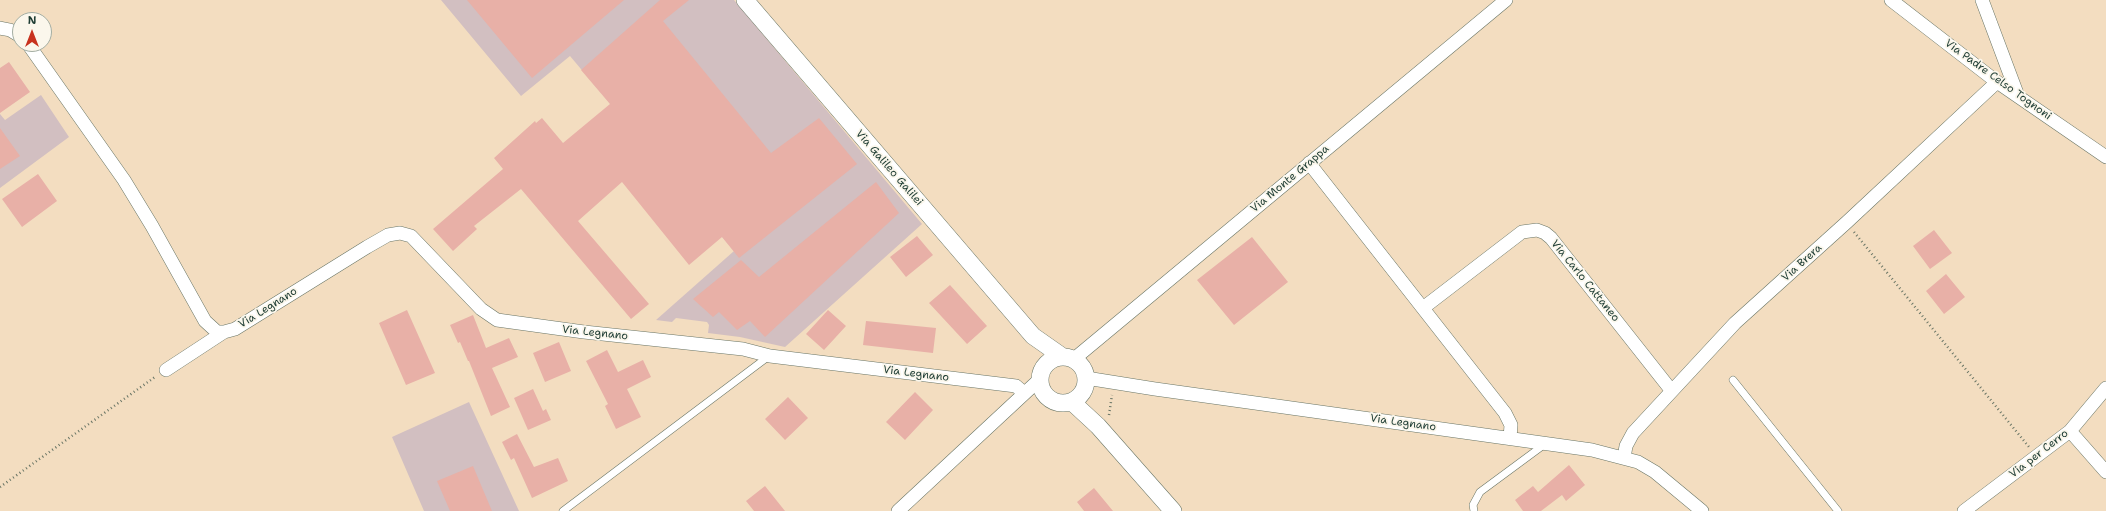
<!DOCTYPE html>
<html>
<head>
<meta charset="utf-8">
<style>
  body { margin:0 }
  #map { position:relative; width:2106px; height:511px; overflow:hidden; background:#f3ddc0; font-family:"Shantell Sans",sans-serif }
  canvas { display:block }
  .north { position:absolute; left:12px; top:12px; width:40px; height:40px; box-sizing:border-box; background:#fbf7ec; border:1px solid #a3ada2; border-radius:50%; rotate:0deg; font-size:11px; font-weight:700; line-height:16px; text-align:center; color:#1f3d34 }
  .north::after { content:''; display:block; margin:auto; width:14px; height:18px; background:#c8321e; clip-path:polygon(50% 0,100% 100%,50% 72%,0 100%) }
</style>
</head>
<body>
<div id="map">
<canvas width="2106" height="511"></canvas>
<div class="north">N</div>
</div>
<script>
const ctx = document.querySelector('canvas').getContext('2d');
ctx.lineJoin = 'round';
function paint(path, color) { ctx.fillStyle = color; ctx.fill(path, 'evenodd'); }
const shape = rows => new Path2D(rows.map(r => 'M' + r).join(''));
function strokePath(path, color, width, dash) { ctx.strokeStyle = color; ctx.lineWidth = width; ctx.lineCap = dash ? 'butt' : 'round'; ctx.setLineDash(dash || []); ctx.stroke(path); }
function label(font, color, halo, rows, align = 'center') {
  ctx.font = font + ' "Shantell Sans",sans-serif'; ctx.lineWidth = 3.5; ctx.setLineDash([]); ctx.textBaseline = 'middle'; ctx.strokeStyle = halo; ctx.fillStyle = color; for (const [text, x, y, turn = 0] of rows) {
    ctx.save(); ctx.translate(x, y); ctx.rotate((+turn || 0) * Math.PI / 180); ctx.textAlign = isNaN(turn) ? turn : align; if (halo) ctx.strokeText(text, 0, 0); ctx.fillText(text, 0, 0); ctx.restore();
  }
}
const industrial = shape([
  [441,0,734,0,922,224,785,347,740,337,708,333,709,325,707,322,676,318,672,322,656,320,734,251,570,56,521,96],
  [41,95,69,137,0,188,0,114,5,120],
  [469,402,519,511,424,511,392,437]
]);
const building = shape([
  [467,0,624,0,532,78],
  [660,0,689,0,663,21,771,153,819,118,857,164,739,258,722,237,689,265,622,182,578,221,649,304,631,319,521,189,474,226,477,229,453,251,433,229,503,169,494,158,535,121,536,123,542,118,563,143,610,104,581,70],
  [9,62,30,92,0,113,0,68],
  [0,128,20,156,0,169],
  [38,174,57,201,22,227,2,199],
  [876,182,899,213,765,337,750,321,737,330,719,312,713,317,693,299,741,260,759,277],
  [1934,230,1952,253,1930,269,1913,246],
  [917,236,933,255,906,277,890,257],
  [1252,237,1288,282,1234,325,1197,280],
  [1946,274,1965,297,1944,314,1926,291],
  [950,285,987,326,967,344,929,303],
  [407,310,435,373,406,385,379,323],
  [828,310,846,326,824,350,806,334],
  [473,315,486,348,509,338,518,357,492,368,510,407,491,416,469,361,468,361,460,342,458,343,450,325],
  [866,321,936,328,933,353,863,345],
  [559,342,571,371,545,382,533,353],
  [607,350,618,372,643,360,651,377,627,389,641,417,616,429,605,406,608,404,586,361],
  [533,389,543,411,546,409,551,420,528,430,514,398],
  [915,392,933,410,905,440,886,422],
  [788,397,808,418,785,440,765,419],
  [517,434,534,467,558,458,568,481,532,498,514,458,511,460,502,442],
  [1569,465,1585,485,1566,501,1562,495,1541,511,1523,511,1515,500,1533,486,1538,492],
  [473,466,492,511,450,511,437,481],
  [765,486,785,511,754,511,746,501],
  [1094,488,1113,511,1084,511,1077,502]
]);
const path = shape([
  [1854,232,2029,447],
  [1109,415,1112,395],
  [0,487,155,377]
]);
const service = shape([
  [1733,380,1838,511],
  [563,511,769,356],
  [1474,511,1473,505,1480,492,1545,444]
]);
const minor = shape([
  [1891,0,1997,82,2106,157],
  [1982,0,2018,96],
  [0,28,10,30,20,36],
  [28,44,124,180,152,226,205,321,217,332,224,332,235,329,367,247,388,235,400,233,411,236,481,309,497,320,584,332,743,349,770,356,1016,386,1024,393],
  [1309,163,1505,413,1511,425,1510,438],
  [1423,308,1522,232,1537,230,1545,233,1551,238,1671,390],
  [1074,359,1506,0],
  [166,370,224,332],
  [1086,378,1155,389,1592,450,1638,462,1655,472,1702,511],
  [2070,431,2106,472],
  [1624,458,1626,446,1633,433,1735,323,1847,222,1997,82],
  [898,511,1039,380],
  [1964,511,2070,431,2106,388]
]);
const tertiary = shape([
  [745,0,1033,336,1063,357],
  '1040 380a23 23 0 1 1 46 0a23 23 0 1 1-46 0Z',
  [1072,402,1098,426,1173,511]
]);
const streetNames = [
  ["Via Padre Celso Tognoni",1998,80,36],
  ["Via Galileo Galilei",889,168,49],
  ["Via Monte Grappa",1290,179,-40],
  ["Via Brera",1802,263,-42],
  ["Via Carlo Cattaneo",1585,281,51],
  ["Via Legnano",268,308,-32],
  ["Via Legnano",595,333,6],
  ["Via Legnano",916,374,7],
  ["Via Legnano",1403,423,8],
  ["Via per Cerro",2039,454,-38]
];
paint(industrial, '#d2bfc1');
paint(building, '#e8b0a7');
strokePath(service, '#697565', 8);
strokePath(minor, '#697565', 14);
strokePath(tertiary, '#697565', 18);
strokePath(path, '#697565', 2.5, [1, 3]);
strokePath(service, '#fff', 7);
strokePath(minor, '#fff', 13);
strokePath(tertiary, '#fff', 17);
label('11px', '#1f3d34', '#fbf7ec', streetNames);
</script>
</body>
</html>
